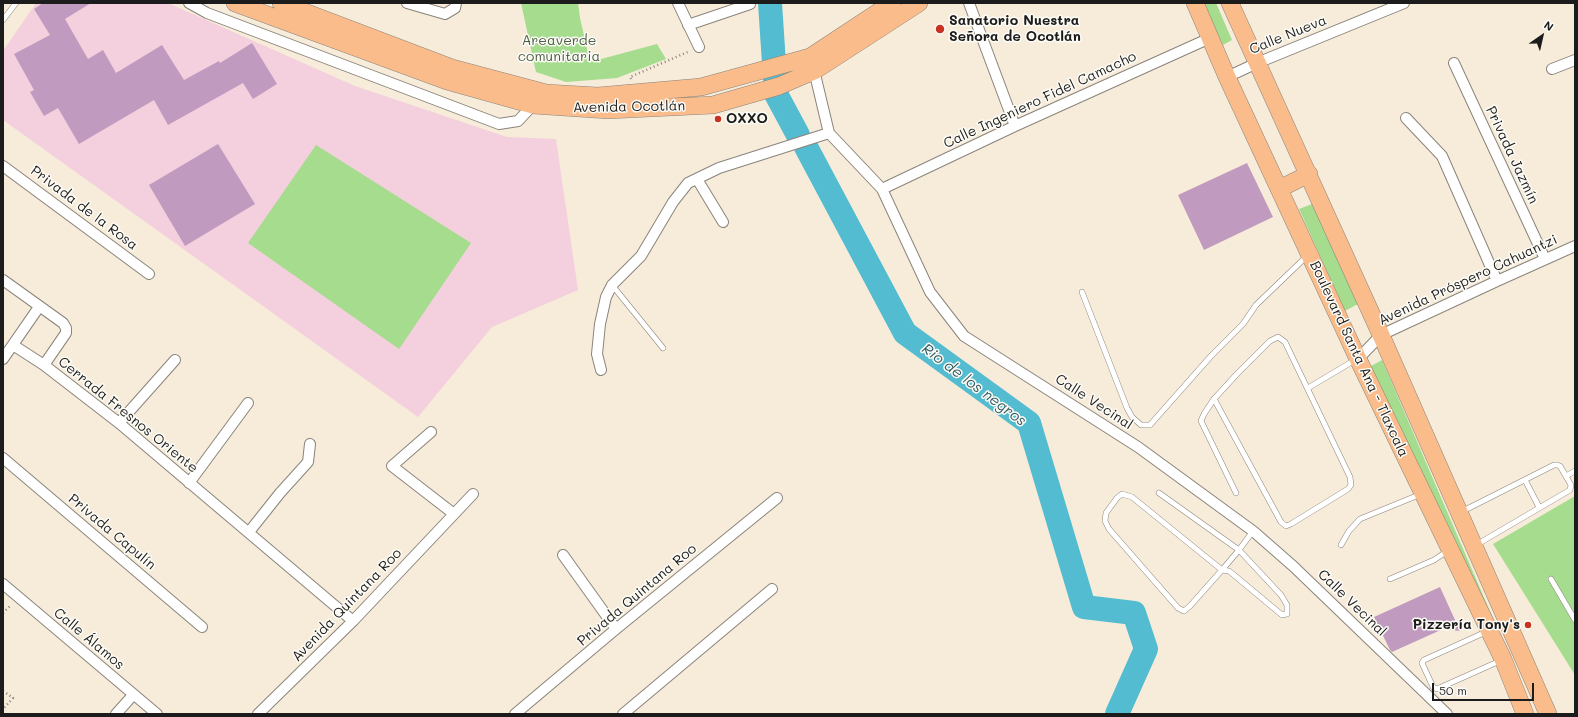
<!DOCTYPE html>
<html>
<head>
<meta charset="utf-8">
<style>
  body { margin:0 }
  #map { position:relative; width:1578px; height:717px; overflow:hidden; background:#f7ecda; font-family:Mali,sans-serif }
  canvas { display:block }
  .frame { position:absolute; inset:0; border:4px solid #1c1c1c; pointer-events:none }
  .north { position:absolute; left:1522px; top:16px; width:40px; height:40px; -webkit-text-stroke:3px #fdfcf7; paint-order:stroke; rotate:34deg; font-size:11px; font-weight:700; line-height:16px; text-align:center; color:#1c1c1c }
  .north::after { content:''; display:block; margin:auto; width:14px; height:18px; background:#1c1c1c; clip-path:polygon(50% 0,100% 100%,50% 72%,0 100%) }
  .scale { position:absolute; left:1432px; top:683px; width:102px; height:18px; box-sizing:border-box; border:2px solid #1c1c1c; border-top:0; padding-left:5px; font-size:12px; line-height:14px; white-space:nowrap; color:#1c1c1c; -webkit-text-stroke:3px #fdfcf7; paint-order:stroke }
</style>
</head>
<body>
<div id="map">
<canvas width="1578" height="717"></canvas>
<div class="frame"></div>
<div class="north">N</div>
<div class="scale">50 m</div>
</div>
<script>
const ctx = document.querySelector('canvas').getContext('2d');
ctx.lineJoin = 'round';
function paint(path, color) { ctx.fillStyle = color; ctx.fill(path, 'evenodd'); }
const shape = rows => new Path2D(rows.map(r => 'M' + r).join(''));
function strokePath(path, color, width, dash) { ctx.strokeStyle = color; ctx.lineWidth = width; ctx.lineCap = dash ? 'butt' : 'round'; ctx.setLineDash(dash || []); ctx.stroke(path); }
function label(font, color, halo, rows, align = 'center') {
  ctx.font = font + ' Mali,sans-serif'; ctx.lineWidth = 3; ctx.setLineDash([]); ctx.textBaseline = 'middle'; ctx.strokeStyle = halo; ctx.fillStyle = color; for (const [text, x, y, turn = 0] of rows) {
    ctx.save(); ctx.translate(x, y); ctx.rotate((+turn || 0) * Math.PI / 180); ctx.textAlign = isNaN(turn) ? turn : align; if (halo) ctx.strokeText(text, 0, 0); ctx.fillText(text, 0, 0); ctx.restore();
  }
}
const built = shape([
  [36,3,168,3,355,86,507,137,556,139,578,290,492,327,418,417,3,120,3,51]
]);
const green = shape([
  [521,3,578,3,580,18,590,62,657,44,666,59,617,78,566,82,536,72],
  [1202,3,1216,3,1232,40,1223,45],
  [316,145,471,243,399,349,248,243],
  [1312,204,1358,304,1345,311,1299,209],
  [1382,360,1534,714,1371,366],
  [1575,496,1575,675,1493,544]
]);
const river = shape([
  [770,3,776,94,798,135],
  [806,147,905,333,1029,423,1084,607,1134,613,1146,649,1117,714]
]);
const building = shape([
  [43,3,91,3,65,19,88,59,103,50,116,73,162,45,184,80,219,61,220,63,252,43,277,84,253,99,243,83,168,125,154,100,79,144,58,108,44,116,30,92,34,90,14,54,50,35,34,9],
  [218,144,255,204,185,246,149,185],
  [1247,163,1273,217,1204,250,1178,195],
  [1440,587,1460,631,1443,629,1392,652,1390,650,1374,617]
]);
const path = shape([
  [631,79,630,77,690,51],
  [3,613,11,605],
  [3,691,13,698,3,709]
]);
const service = shape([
  [3,20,16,3],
  [612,285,663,348],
  [1082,292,1127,408,1132,417,1141,425,1150,425,1211,356,1243,324,1256,305,1307,256],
  [1308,388,1355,360],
  [1214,399,1281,522,1286,526,1291,524,1348,489,1351,485,1350,477,1285,342,1278,337,1270,341,1236,375,1214,399,1204,414,1201,421,1236,493],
  [1566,476,1575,471],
  [1525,480,1539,507],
  [1159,493,1239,550,1281,595,1287,605,1287,614,1282,615,1234,575,1229,571,1222,570,1132,497,1122,494,1117,498,1106,513,1105,521,1109,529,1178,608,1184,611,1190,606,1222,570,1239,550,1253,531],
  [1461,512,1554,465,1557,465,1560,466,1571,485,1570,490,1476,545],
  [1341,545,1349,531,1360,519,1421,494],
  [1390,579,1434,560,1449,550],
  [1551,579,1575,620],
  [1488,631,1424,660,1422,663,1433,687,1437,689,1502,660]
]);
const minor = shape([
  [189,3,207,13,499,124,518,121,533,105],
  [407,3,445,14,455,8,456,3],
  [678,3,699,47],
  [969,3,1015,126],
  [688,25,750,4,750,3],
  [1454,63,1545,259],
  [813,66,829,133,882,189,930,292,964,336,1138,447,1253,531,1293,566,1447,714],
  [1552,69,1575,60],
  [1227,77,1257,63,1404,3],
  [1406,118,1442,156,1497,281],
  [3,166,149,274],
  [697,179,723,222],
  [882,189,1015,126,1210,38],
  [3,280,63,323,66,328,66,333,44,365],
  [13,345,44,365,119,423,353,621],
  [3,359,39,307],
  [1358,359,1381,335,1497,281,1575,246],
  [601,370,597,354,600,324,606,297,612,285,641,256,673,202,688,183,719,168,829,133],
  [119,423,175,360],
  [431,432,392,466,454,514],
  [3,458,202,627],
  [189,483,248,403],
  [249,532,280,493,308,462,310,444],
  [563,555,616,629],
  [3,584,157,714],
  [116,714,133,695],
  [258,714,353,621,473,494],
  [515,714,616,629,777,498],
  [623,714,772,589]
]);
const primary = shape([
  [235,3,447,81,533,105,608,110,713,105,779,86,814,71,919,3],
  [281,3,452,68,546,93,598,96,701,87,810,57,892,3],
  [1195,3,1227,77,1358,359,1503,659,1525,714],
  [1230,3,1381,335,1548,714],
  [1279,189,1309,174]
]);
const markers = [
  [940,29,5,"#c8321e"],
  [718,119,4,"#c8321e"],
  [1528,625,4,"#c8321e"]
];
const poiNames = [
  ["Sanatorio Nuestra",949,21],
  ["Señora de Ocotlán",949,37],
  ["OXXO",726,119],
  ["Pizzería Tony's",1520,625,"right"]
];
const streetNames = [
  ["Calle Nueva",1288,35,-22],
  ["Calle Ingeniero Fidel Camacho",1040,100,-25],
  ["Avenida Ocotlán",629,107,-1],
  ["Privada Jazmín",1512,155,65],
  ["Privada de la Rosa",84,208,37],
  ["Avenida Próspero Cahuantzi",1468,280,-25],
  ["Boulevard Santa Ana - Tlaxcala",1359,359,65],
  ["Calle Vecinal",1094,402,33],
  ["Cerrada Fresnos Oriente",128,415,39],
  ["Privada Capulín",112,532,40],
  ["Privada Quintana Roo",637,595,-40],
  ["Calle Vecinal",1352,603,44],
  ["Avenida Quintana Roo",347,605,-46],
  ["Calle Álamos",89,639,40]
];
const parkNames = [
  ["Areaverde",559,41],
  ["comunitaria",559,57]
];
const waterNames = [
  ["Rio de los negros",974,385,37]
];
paint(built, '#f4cfdd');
paint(green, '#a5dc8e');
strokePath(river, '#53bcd0', 24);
paint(building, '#c19bbf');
strokePath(service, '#8a847b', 6);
strokePath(minor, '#8a847b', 12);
strokePath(primary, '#8a847b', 18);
strokePath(path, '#8a847b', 2.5, [1, 3]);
strokePath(service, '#fff', 5);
strokePath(minor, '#fff', 10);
strokePath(primary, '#fabc8b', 17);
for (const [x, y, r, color] of markers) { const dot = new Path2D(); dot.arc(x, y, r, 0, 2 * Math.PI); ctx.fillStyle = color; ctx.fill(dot); strokePath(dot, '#fdfcf7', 1.5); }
label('bold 14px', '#1c1c1c', '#fdfcf7', poiNames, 'left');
label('14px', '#1c1c1c', '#fdfcf7', streetNames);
label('14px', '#4c5f44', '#fdfcf7', parkNames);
label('italic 15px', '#325c64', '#fdfcf7', waterNames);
</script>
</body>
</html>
